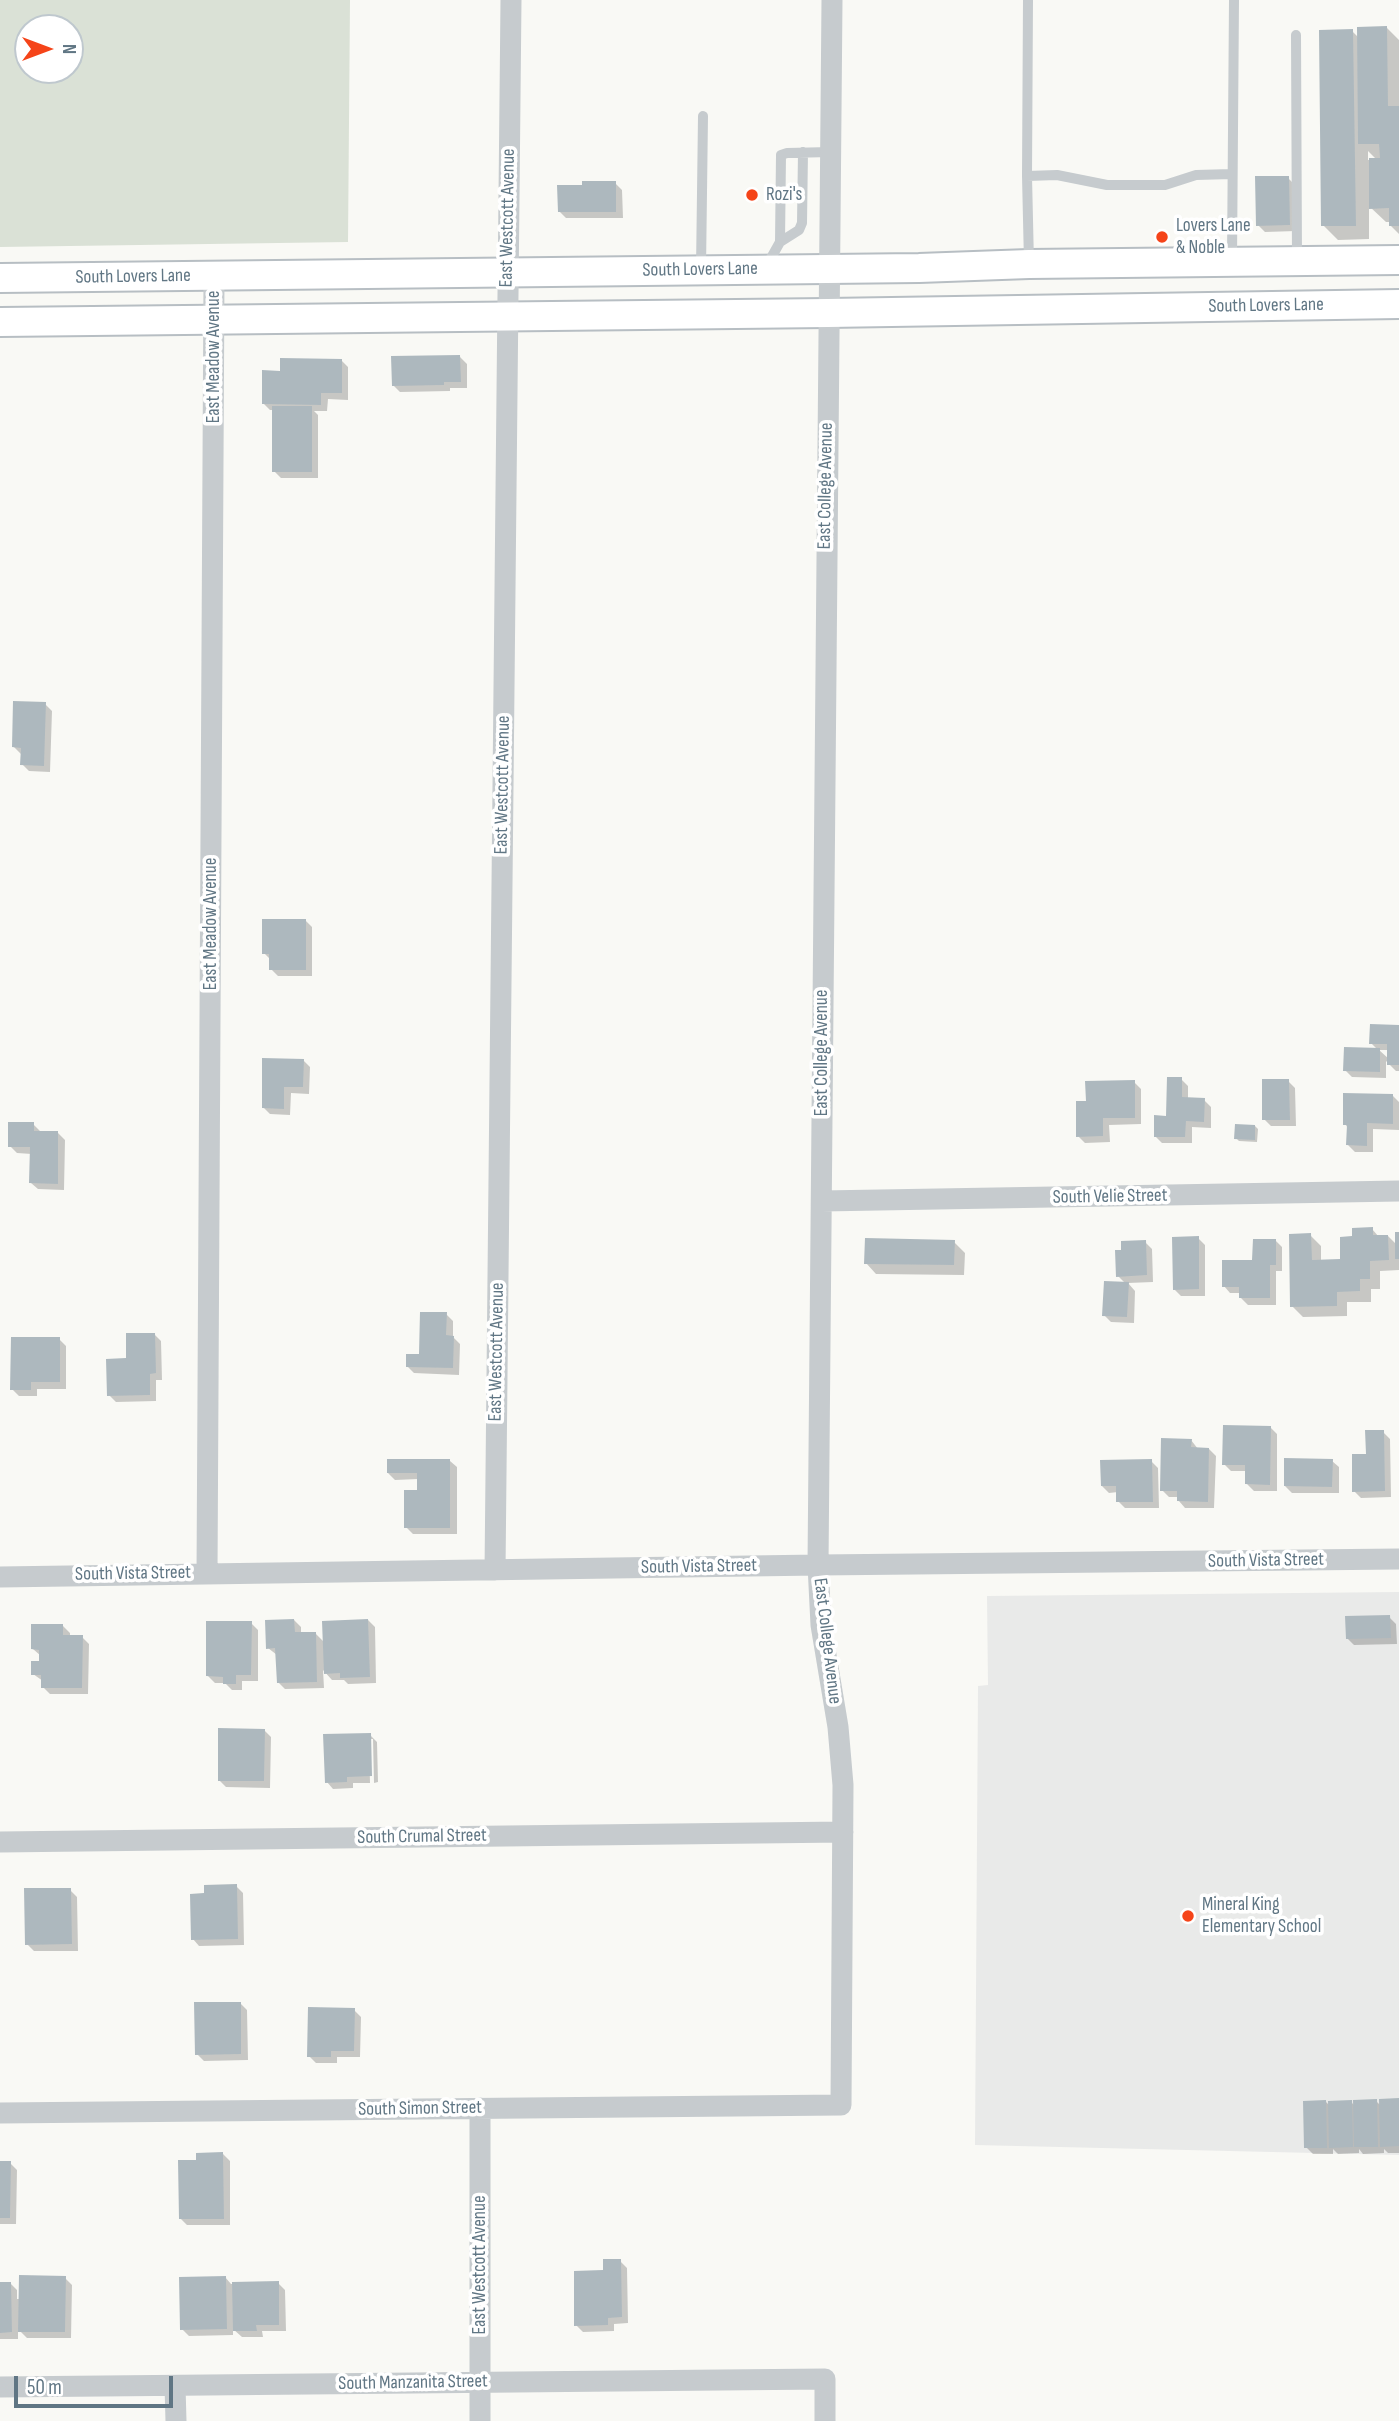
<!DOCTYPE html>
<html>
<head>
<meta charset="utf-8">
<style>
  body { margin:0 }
  #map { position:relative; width:1399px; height:2421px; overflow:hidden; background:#f9f9f5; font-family:"Sofia Sans Condensed",sans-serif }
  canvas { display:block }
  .north { position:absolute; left:14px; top:14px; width:70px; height:70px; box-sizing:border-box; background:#fff; border:2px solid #bfc8ce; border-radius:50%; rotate:90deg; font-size:19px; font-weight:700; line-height:28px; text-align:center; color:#607684 }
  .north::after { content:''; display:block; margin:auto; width:24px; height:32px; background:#f54419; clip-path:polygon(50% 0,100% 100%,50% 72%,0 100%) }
  .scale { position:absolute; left:14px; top:2376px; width:159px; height:32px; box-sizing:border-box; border:4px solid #607684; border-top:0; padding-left:9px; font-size:21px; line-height:24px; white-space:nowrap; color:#607684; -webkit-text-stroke:5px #fff; paint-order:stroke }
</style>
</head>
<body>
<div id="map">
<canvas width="1399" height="2421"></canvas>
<div class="north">N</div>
<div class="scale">50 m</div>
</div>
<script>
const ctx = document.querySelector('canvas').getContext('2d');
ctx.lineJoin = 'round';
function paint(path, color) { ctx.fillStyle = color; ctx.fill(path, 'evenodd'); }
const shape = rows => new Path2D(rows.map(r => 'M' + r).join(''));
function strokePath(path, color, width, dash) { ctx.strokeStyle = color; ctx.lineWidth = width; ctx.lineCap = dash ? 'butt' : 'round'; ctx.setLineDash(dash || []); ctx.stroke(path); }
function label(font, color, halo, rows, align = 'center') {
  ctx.font = font + ' "Sofia Sans Condensed",sans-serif'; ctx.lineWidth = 7; ctx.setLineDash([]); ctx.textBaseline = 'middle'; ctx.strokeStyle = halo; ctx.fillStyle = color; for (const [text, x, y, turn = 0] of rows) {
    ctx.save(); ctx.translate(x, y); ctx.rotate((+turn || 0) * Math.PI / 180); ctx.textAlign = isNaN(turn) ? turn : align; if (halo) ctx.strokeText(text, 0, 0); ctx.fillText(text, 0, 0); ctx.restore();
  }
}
const built = shape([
  [1399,1592,1399,2155,975,2145,978,1686,988,1685,987,1596]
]);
const green = shape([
  [0,0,350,0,348,242,0,247],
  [28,28,70,28,70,70,28,70]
]);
const shadow = shape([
  [1387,28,1399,40,1399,234,1391,226,1391,222,1386,222,1369,206,1369,239,1338,240,1323,225,1352,31,1359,38],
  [1368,151,1376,159,1368,160],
  [1288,178,1295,185,1296,231,1265,232,1258,225],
  [615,183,622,190,623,218,566,218,559,211],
  [460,357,467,364,467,388,450,388,450,391,400,392,393,385],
  [341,360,348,367,348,400,328,399,327,411,314,411,318,415,318,478,281,478,274,471,274,410,270,410,263,403,282,373],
  [45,704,52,711,50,772,29,771,22,764,21,754,14,747],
  [305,920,312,927,312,976,278,976,271,969,271,960,264,953],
  [1399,1027,1399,1071,1396,1071,1386,1061,1386,1078,1352,1077,1345,1070,1378,1050,1371,1043],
  [1379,1050,1389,1050,1389,1059],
  [303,1060,310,1067,309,1094,291,1093,290,1115,270,1114,263,1107],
  [1181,1079,1188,1086,1188,1099,1204,1100,1211,1107,1211,1128,1192,1127,1192,1143,1162,1143,1155,1136,1167,1117],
  [1288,1081,1295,1088,1296,1126,1271,1126,1264,1119],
  [1134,1082,1141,1089,1141,1124,1109,1125,1110,1142,1085,1143,1078,1136,1087,1103],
  [1393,1096,1399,1102,1399,1130,1373,1129,1373,1152,1355,1152,1348,1145,1348,1128,1345,1124],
  [33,1124,40,1131,58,1133,65,1140,64,1190,38,1189,31,1183,32,1154,17,1153,10,1146],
  [1255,1126,1258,1129,1257,1142,1239,1141,1236,1138],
  [1372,1229,1379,1237,1388,1236,1397,1245,1399,1234,1399,1270,1380,1271,1380,1289,1371,1289,1371,1302,1347,1302,1347,1316,1303,1317,1292,1306,1310,1235,1321,1246,1321,1261,1342,1261,1354,1238],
  [1198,1238,1205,1245,1205,1296,1181,1296,1174,1289],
  [1275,1240,1282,1247,1282,1271,1276,1271,1276,1305,1248,1305,1241,1298,1241,1293,1230,1293,1224,1286,1254,1262],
  [954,1242,965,1253,964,1275,876,1274,866,1263],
  [1145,1242,1152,1249,1153,1282,1128,1283,1135,1291,1134,1323,1111,1322,1104,1315,1126,1284,1118,1276],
  [446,1314,453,1321,453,1337,460,1344,459,1375,414,1373,407,1366,421,1356],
  [154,1334,161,1341,162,1380,156,1380,156,1401,116,1402,109,1395,128,1360],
  [59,1339,66,1346,66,1389,37,1389,37,1396,19,1396,12,1389],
  [1270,1427,1277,1434,1277,1491,1254,1491,1247,1484,1247,1471,1231,1471,1224,1464],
  [1383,1432,1390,1439,1391,1497,1361,1498,1354,1491,1368,1456],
  [1191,1440,1198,1449,1209,1449,1216,1456,1214,1508,1185,1508,1179,1501,1179,1497,1169,1497,1162,1490],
  [450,1461,457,1467,457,1534,413,1534,406,1527,418,1491,418,1479,395,1480,388,1473],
  [1151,1461,1158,1468,1159,1508,1125,1508,1118,1501,1118,1492,1109,1493,1102,1486],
  [1332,1461,1339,1467,1339,1493,1292,1493,1285,1486],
  [1389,1617,1396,1624,1397,1644,1354,1645,1347,1638],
  [294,1620,301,1627,301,1634,315,1633,325,1643,368,1620,375,1627,376,1683,348,1684,344,1680,332,1680,323,1670,324,1688,285,1689,278,1682,277,1655,268,1648],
  [251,1623,258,1630,258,1681,242,1681,242,1690,232,1690,225,1683,215,1683,208,1676],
  [63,1626,70,1633,70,1637,82,1637,89,1644,88,1694,50,1694,43,1687,43,1681,33,1674,40,1663,41,1656,33,1649],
  [264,1730,271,1737,270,1788,226,1787,219,1780],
  [370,1735,377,1742,378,1782,374,1783,373,1739,369,1739,370,1783,353,1783,353,1788,333,1789,327,1782],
  [236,1886,243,1893,244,1945,199,1946,193,1939,206,1895],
  [70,1890,77,1897,78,1951,34,1951,27,1944],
  [240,2003,247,2010,248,2060,204,2061,197,2054],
  [354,2010,361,2017,360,2057,337,2057,337,2063,316,2063,309,2056],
  [1399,2100,1399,2153,1388,2153,1384,2149,1384,2153,1363,2154,1359,2149,1359,2153,1338,2154,1333,2149,1333,2154,1313,2154,1306,2147,1326,2102,1330,2106,1351,2102,1355,2106,1376,2101,1380,2105],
  [223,2154,230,2161,230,2225,187,2225,180,2218],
  [0,2163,10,2163,17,2170,16,2224,0,2224],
  [620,2261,627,2268,628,2323,614,2324,614,2331,583,2332,576,2325],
  [225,2277,231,2284,278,2283,285,2290,286,2331,262,2331,263,2337,242,2337,233,2329,233,2335,189,2336,182,2329],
  [65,2278,72,2285,71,2338,27,2338,18,2329,18,2339,0,2339,0,2284,10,2283,17,2290,17,2299,20,2299]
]);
const building = shape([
  [1387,26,1388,106,1399,106,1399,226,1389,226,1389,208,1369,209,1369,158,1380,158,1379,144,1358,144,1357,27],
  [1353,29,1356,226,1321,226,1319,30],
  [1255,176,1289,176,1290,225,1256,226],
  [582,181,616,181,616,212,558,212,557,185,582,185],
  [460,355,461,382,444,382,444,385,392,386,391,356],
  [280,358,342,359,342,393,321,393,321,405,262,404,262,370,280,371],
  [272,406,312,406,312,472,272,472],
  [13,701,46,702,44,766,20,765,21,748,12,747],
  [262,919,306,919,306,970,269,970,269,954,262,954],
  [1370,1024,1399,1025,1399,1065,1387,1065,1387,1044,1369,1044],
  [1344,1047,1380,1048,1380,1072,1343,1071],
  [262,1058,304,1059,303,1087,284,1087,284,1109,262,1108],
  [1167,1077,1182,1077,1182,1097,1205,1098,1204,1122,1186,1121,1185,1137,1154,1137,1154,1115,1166,1116],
  [1262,1079,1289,1079,1290,1120,1262,1120],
  [1135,1080,1135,1118,1103,1118,1103,1136,1076,1137,1076,1101,1086,1101,1085,1081],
  [1343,1093,1393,1094,1393,1124,1367,1123,1367,1146,1346,1145,1347,1125,1343,1125],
  [8,1122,34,1122,34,1131,58,1131,58,1184,29,1183,30,1147,8,1147],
  [1235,1124,1255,1125,1255,1140,1234,1139],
  [1373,1227,1373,1235,1388,1235,1389,1260,1370,1261,1370,1279,1360,1279,1360,1291,1337,1292,1337,1306,1290,1307,1289,1234,1311,1233,1312,1260,1340,1259,1340,1237,1352,1236,1352,1228],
  [1395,1232,1399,1232,1399,1259,1395,1259],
  [1199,1236,1199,1289,1173,1290,1172,1237],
  [865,1238,955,1240,954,1265,864,1264],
  [1253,1239,1276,1239,1276,1265,1270,1265,1270,1298,1239,1298,1239,1287,1222,1287,1222,1260,1252,1260],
  [1146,1240,1147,1275,1116,1277,1115,1250,1121,1250,1121,1241],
  [1104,1281,1129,1282,1127,1317,1102,1316],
  [420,1312,447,1312,446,1335,454,1336,453,1368,406,1367,406,1354,419,1354],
  [126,1333,155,1333,156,1373,150,1374,150,1395,107,1396,106,1359,126,1358],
  [11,1337,60,1337,60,1382,31,1382,31,1390,10,1390],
  [1223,1425,1271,1426,1270,1485,1245,1484,1245,1465,1222,1465],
  [1365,1430,1384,1430,1385,1491,1352,1492,1352,1454,1366,1454],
  [1161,1438,1192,1439,1191,1447,1209,1448,1208,1502,1177,1501,1177,1491,1160,1491],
  [1284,1458,1333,1459,1332,1487,1284,1486],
  [387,1459,450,1459,450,1528,404,1528,404,1490,417,1490,417,1473,387,1473],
  [1152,1459,1153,1502,1116,1502,1116,1486,1101,1486,1100,1460],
  [1390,1615,1391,1638,1346,1639,1345,1616],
  [294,1619,295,1632,316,1632,317,1682,277,1683,275,1648,266,1649,265,1620],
  [368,1619,370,1677,340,1678,340,1673,324,1674,322,1621],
  [206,1621,252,1621,251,1675,236,1675,236,1684,223,1684,223,1677,206,1676],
  [31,1624,63,1624,63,1635,83,1635,82,1688,41,1688,41,1675,31,1675,31,1661,39,1661,39,1650,31,1649],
  [218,1728,265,1729,264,1781,218,1781],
  [371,1733,372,1776,347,1777,347,1782,325,1783,323,1734],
  [237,1884,238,1939,191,1940,190,1894,204,1893,204,1885],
  [24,1888,71,1888,72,1944,25,1945],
  [194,2002,241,2002,241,2054,195,2055],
  [308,2007,355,2008,354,2051,331,2051,331,2057,307,2057],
  [1399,2098,1399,2146,1380,2147,1379,2099],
  [1377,2099,1378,2147,1354,2147,1353,2100],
  [1326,2100,1327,2148,1304,2148,1303,2101],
  [1352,2100,1353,2147,1329,2148,1328,2101],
  [223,2152,224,2219,179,2219,178,2160,196,2160,196,2153],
  [0,2161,11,2161,10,2218,0,2218],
  [603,2259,621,2259,622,2317,608,2318,608,2325,574,2326,574,2271,603,2270],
  [19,2275,66,2276,65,2332,18,2332],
  [226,2276,227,2329,180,2330,179,2277],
  [279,2281,279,2325,256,2325,257,2331,233,2331,232,2282],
  [0,2282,11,2282,12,2332,0,2333]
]);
const service = shape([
  [1028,0,1027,176,1029,263],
  [1296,35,1297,259],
  [1027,176,1057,175,1107,185,1165,185,1196,175,1232,174],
  [780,242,799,230,802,223,803,152],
  [1232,260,1234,0],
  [766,267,780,242,781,155,787,153,831,152],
  [701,269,703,116]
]);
const minor = shape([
  [822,1201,1399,1191],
  [495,1570,511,0],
  [207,1573,214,276],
  [0,1577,818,1565,1399,1559],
  [0,1842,843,1832],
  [480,2108,480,2421],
  [0,2113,841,2105,843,1785,838,1727,821,1625,818,1565,832,0],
  [175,2386,176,2421],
  [0,2387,825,2379,825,2421]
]);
const secondary = shape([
  [0,278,919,268,1029,264,1399,260],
  [0,322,828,313,1399,304]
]);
const markers = [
  [752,195,7,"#f54419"],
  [1162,237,7,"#f54419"],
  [1188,1916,7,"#f54419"]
];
const poiNames = [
  ["Rozi's",766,195],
  ["Lovers Lane",1176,226],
  ["& Noble",1176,248],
  ["Mineral King",1202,1905],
  ["Elementary School",1202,1927]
];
const streetNames = [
  ["East Westcott Avenue",508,218,-89],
  ["South Lovers Lane",700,270,-1],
  ["South Lovers Lane",133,277,-1],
  ["South Lovers Lane",1266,306,-1],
  ["East Meadow Avenue",214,357,-90],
  ["East College Avenue",826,486,-89],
  ["East Westcott Avenue",503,785,-89],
  ["East Meadow Avenue",211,924,-90],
  ["East College Avenue",822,1053,-90],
  ["South Velie Street",1110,1197,-1],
  ["East Westcott Avenue",497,1352,-89],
  ["South Vista Street",1266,1561,-1],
  ["South Vista Street",699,1567,-1],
  ["South Vista Street",133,1574,-1],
  ["East College Avenue",827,1641,83],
  ["South Crumal Street",422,1837,-1],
  ["South Simon Street",420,2109,-1],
  ["East Westcott Avenue",480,2265,-90],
  ["South Manzanita Street",413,2383,-1]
];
paint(built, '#e9eae9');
paint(green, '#dae1d6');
paint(shadow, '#0003');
paint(building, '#adb8be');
strokePath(secondary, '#b7bec3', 32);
strokePath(service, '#c6cbce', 10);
strokePath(minor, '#c6cbce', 21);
strokePath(secondary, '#fff', 28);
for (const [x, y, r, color] of markers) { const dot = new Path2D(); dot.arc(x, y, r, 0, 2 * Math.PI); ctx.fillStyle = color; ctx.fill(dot); strokePath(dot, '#fff', 2.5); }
label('19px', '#607684', '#fff', poiNames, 'left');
label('19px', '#607684', '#fff', streetNames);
</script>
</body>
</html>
